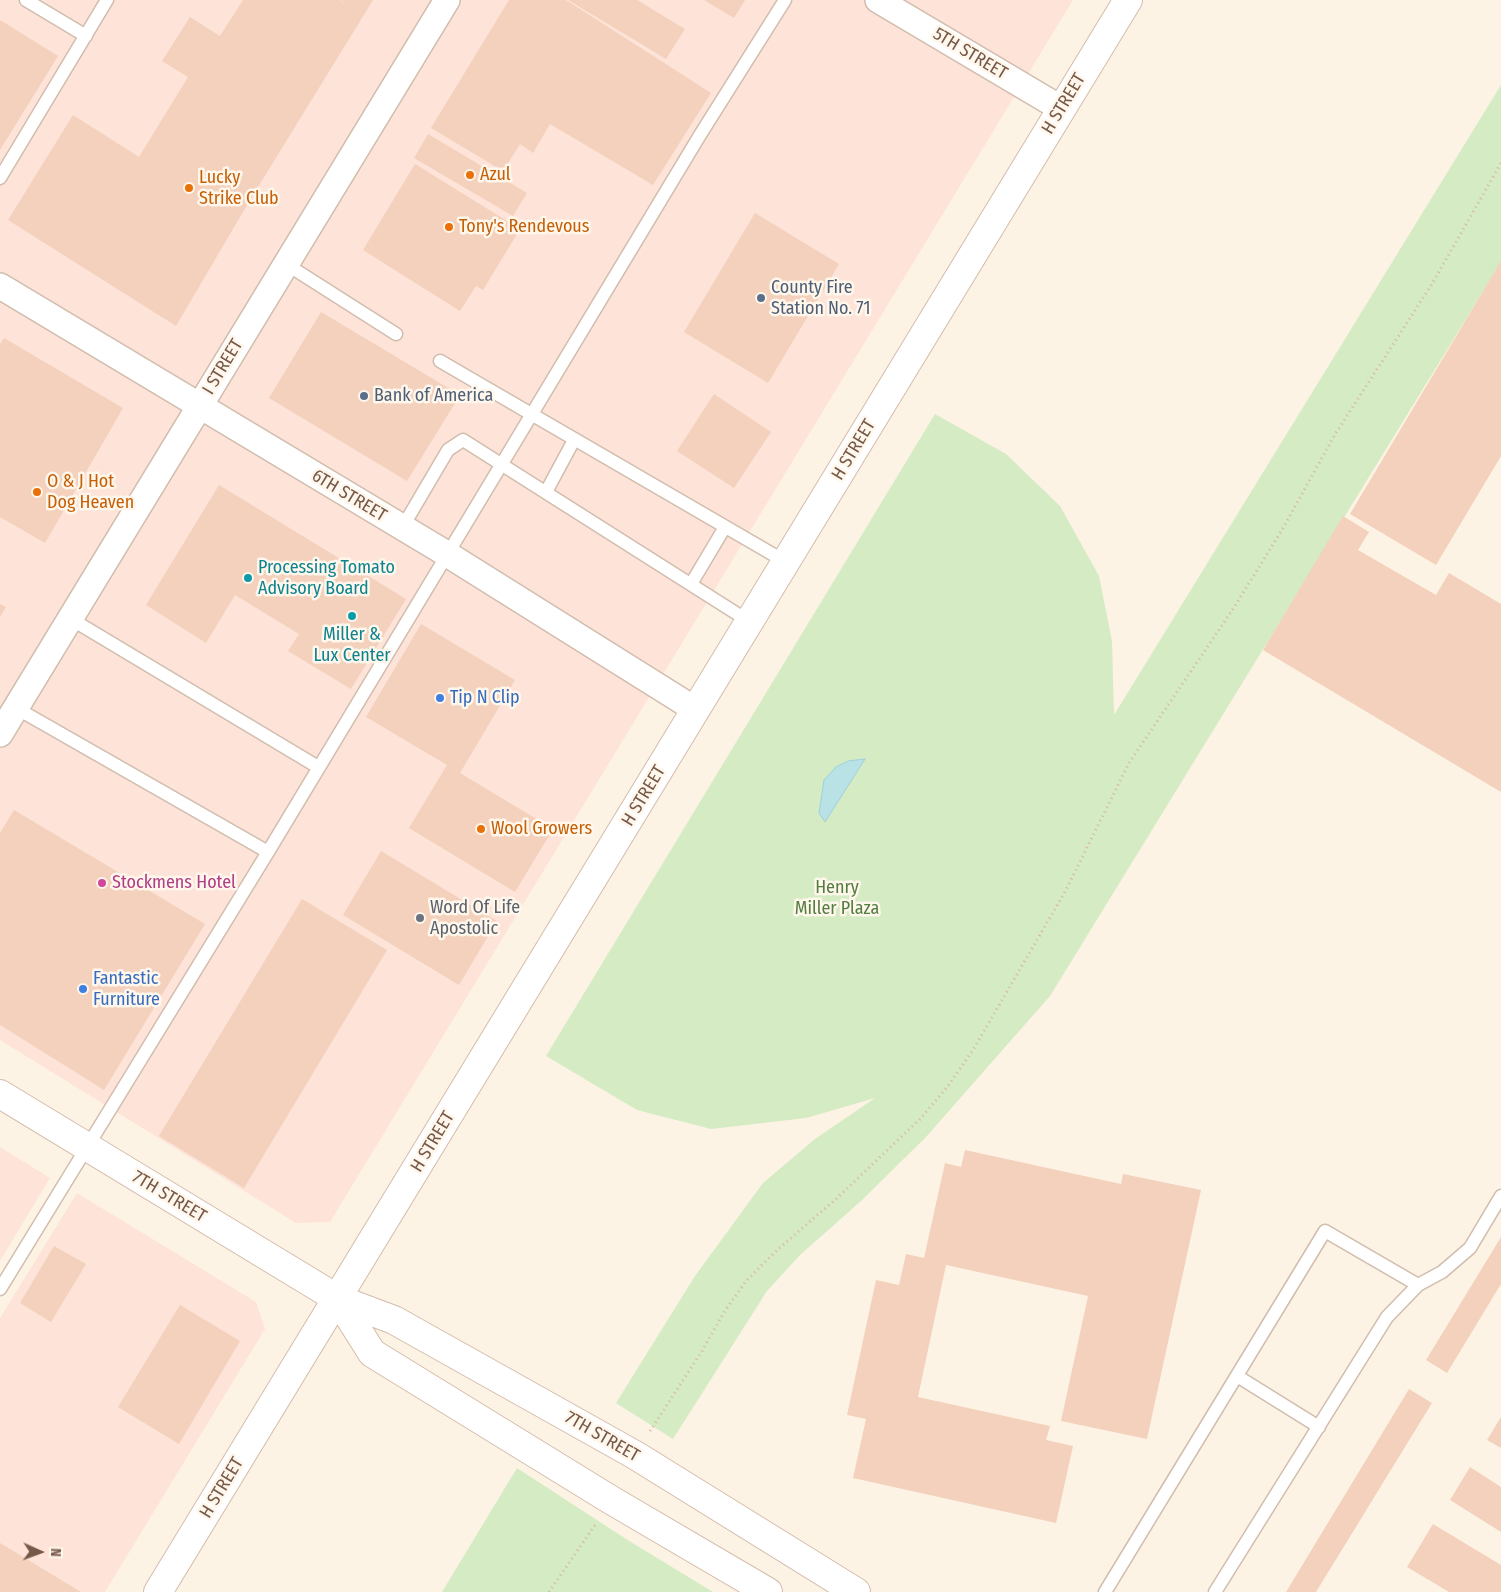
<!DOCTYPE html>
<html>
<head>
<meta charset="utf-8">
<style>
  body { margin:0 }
  #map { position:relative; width:1501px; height:1592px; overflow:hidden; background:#fdf3e5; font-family:"Fira Sans Condensed",sans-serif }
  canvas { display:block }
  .north { position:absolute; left:15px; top:1527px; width:50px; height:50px; -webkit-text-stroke:4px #fff7ec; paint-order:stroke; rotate:92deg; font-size:14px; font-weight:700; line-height:20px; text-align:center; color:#775949 }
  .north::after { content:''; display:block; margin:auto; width:18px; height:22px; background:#775949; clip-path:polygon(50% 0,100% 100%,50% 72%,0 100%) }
</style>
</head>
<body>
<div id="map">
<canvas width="1501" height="1592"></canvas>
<div class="north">N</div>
</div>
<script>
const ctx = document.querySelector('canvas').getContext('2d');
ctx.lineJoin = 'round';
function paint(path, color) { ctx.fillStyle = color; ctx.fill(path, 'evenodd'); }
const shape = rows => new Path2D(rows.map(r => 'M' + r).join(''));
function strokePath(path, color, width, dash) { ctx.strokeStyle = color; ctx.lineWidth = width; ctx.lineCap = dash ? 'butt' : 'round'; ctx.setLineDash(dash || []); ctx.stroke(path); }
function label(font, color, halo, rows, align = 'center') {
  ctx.font = font + ' "Fira Sans Condensed",sans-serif'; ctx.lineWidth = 5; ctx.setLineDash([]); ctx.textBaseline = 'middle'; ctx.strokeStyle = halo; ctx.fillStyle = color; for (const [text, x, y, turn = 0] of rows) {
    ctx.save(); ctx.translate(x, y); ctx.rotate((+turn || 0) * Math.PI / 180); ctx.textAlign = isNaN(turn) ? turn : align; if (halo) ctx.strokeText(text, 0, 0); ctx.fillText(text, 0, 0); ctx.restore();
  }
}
const commercial = shape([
  [0,0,1073,0,330,1222,296,1223,0,1040],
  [0,1147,50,1178,0,1261],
  [77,1193,256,1302,265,1329,105,1592,0,1592,0,1318]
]);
const green = shape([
  [1501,85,1501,262,1050,996,926,1137,861,1201,800,1255,767,1291,673,1439,616,1403,695,1276,763,1183,815,1139,875,1098,806,1118,711,1129,637,1110,546,1056,935,414,1006,454,1060,506,1099,576,1112,641,1114,715],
  [517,1468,626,1539,713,1592,442,1592]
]);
const water = shape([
  [865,759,825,822,819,813,824,780,836,767,848,761,865,759]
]);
const building = shape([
  [243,0,339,0,349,6,340,0,373,0,250,200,176,326,8,220,73,115,139,157,188,77,162,61,190,17,220,36],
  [509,0,566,0,711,93,653,185,550,124,533,153,520,144,503,171,431,128],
  [568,0,637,0,685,29,666,59],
  [704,0,745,0,734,18],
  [0,20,58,56,0,150],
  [428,134,527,193,513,216,414,158],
  [415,164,520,229,483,290,476,286,460,311,363,250],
  [755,213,839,264,768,383,684,332],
  [1501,261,1501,456,1436,565,1350,514],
  [321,312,460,395,407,481,269,398],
  [4,338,123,408,45,543,0,517,0,344],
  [714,394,771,432,734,488,677,451],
  [219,485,406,599,351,689,288,651,299,634,235,595,206,643,146,605],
  [1343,516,1369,532,1358,550,1436,595,1449,573,1501,604,1501,792,1263,650],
  [0,604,6,607,0,617],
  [421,624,515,680,460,773,553,829,515,892,409,828,447,765,366,717],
  [14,810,205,924,104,1090,0,1025,0,833],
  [381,851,497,921,459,985,343,915],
  [302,899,387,950,244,1188,159,1136],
  [965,1150,1121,1184,1123,1174,1201,1190,1147,1439,1061,1421,1088,1296,946,1265,918,1397,1050,1426,1046,1440,1073,1446,1056,1523,853,1478,866,1419,847,1415,876,1280,899,1285,906,1254,924,1258,945,1163,961,1167],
  [1501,1237,1501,1284,1447,1373,1426,1360],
  [54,1246,86,1264,51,1322,20,1303],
  [180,1305,240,1341,179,1444,118,1407],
  [1409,1389,1432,1403,1316,1592,1286,1592],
  [1501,1417,1501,1448,1487,1440],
  [1470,1467,1501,1487,1501,1532,1450,1500],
  [1433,1524,1501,1565,1501,1592,1449,1592,1407,1567],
  [0,1543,81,1592,0,1592]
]);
const path = shape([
  [650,1431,702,1351,726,1309,747,1280,777,1250,836,1199,920,1119,948,1086,973,1050,1066,890,1129,763,1235,606,1282,530,1334,436,1432,284,1501,163],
  [549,1592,595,1525]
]);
const lane = shape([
  [26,0,86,36],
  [0,178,107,0],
  [286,264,396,334],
  [440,361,786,562],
  [546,492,574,440],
  [402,528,448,450,463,440,750,622],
  [691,584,725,527],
  [71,619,318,767],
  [16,708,268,852],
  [0,1289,268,852,700,135,785,0],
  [1237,1376,1319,1427],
  [1105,1592,1325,1231,1418,1285],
  [1215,1592,1387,1317,1418,1285,1442,1272,1470,1248,1501,1196]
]);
const street = shape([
  [878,0,1062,109],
  [0,286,447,554,696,710],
  [0,734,447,0]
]);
const secondary = shape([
  [0,1094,338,1299,394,1320,635,1455,856,1592],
  [338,1299,372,1353,611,1500,768,1592],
  [158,1592,1128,0]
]);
const markers = [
  [470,175,5,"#e8710a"],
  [189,188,5,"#e8710a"],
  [449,227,5,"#e8710a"],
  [761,298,5,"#5c6f8a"],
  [364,396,5,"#5c6f8a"],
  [37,492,5,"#e8710a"],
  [248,578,5,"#0f9aa8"],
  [352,616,5,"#0f9aa8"],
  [440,698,5,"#3f7fe0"],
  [481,829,5,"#e8710a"],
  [102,883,5,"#d1479c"],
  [420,918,5,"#6b7280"],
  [83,989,5,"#3f7fe0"]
];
const streetNames = [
  ["5TH STREET",970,54,31],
  ["H STREET",1064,104,-59],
  ["I STREET",223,367,-59],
  ["H STREET",854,450,-59],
  ["6TH STREET",349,496,31],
  ["H STREET",644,796,-59],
  ["H STREET",433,1142,-59],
  ["7TH STREET",169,1197,31],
  ["7TH STREET",602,1437,30],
  ["H STREET",222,1488,-59]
];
const foodNames = [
  ["Azul",480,175],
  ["Lucky",199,178],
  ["Strike Club",199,199],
  ["Tony's Rendevous",459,227],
  ["O & J Hot",47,482],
  ["Dog Heaven",47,503],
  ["Wool Growers",491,829]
];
const serviceNames = [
  ["County Fire",771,288],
  ["Station No. 71",771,309],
  ["Bank of America",374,396]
];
const cultureNames = [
  ["Processing Tomato",258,568],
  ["Advisory Board",258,589],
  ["Miller &",352,635,"center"],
  ["Lux Center",352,656,"center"]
];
const shopNames = [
  ["Tip N Clip",450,698],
  ["Fantastic",93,979],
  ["Furniture",93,1000]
];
const hotelNames = [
  ["Stockmens Hotel",112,883]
];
const parkNames = [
  ["Henry",837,888],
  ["Miller Plaza",837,909]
];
const worshipNames = [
  ["Word Of Life",430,908],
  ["Apostolic",430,929]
];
paint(commercial, '#fee3d8');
paint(green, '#d4ebc3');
paint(water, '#b9e2e7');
strokePath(water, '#9ed1da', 1);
paint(building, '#f3d1bc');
strokePath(lane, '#d1bdad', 15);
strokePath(street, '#d1bdad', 28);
strokePath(secondary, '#d4bcab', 30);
strokePath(path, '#d9b49e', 3, [1, 4]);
strokePath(lane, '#fff', 12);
strokePath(street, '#fff', 25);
strokePath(secondary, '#fff', 28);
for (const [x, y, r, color] of markers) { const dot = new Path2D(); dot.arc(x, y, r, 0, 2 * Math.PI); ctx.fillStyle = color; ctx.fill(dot); strokePath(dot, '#fff7ec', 2); }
label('18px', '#775949', '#fff7ec', streetNames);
label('18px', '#c56008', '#fff7ec', foodNames, 'left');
label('18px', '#4e5e75', '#fff7ec', serviceNames, 'left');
label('18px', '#0d838f', '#fff7ec', cultureNames, 'left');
label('18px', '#366cbe', '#fff7ec', shopNames, 'left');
label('18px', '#b23c85', '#fff7ec', hotelNames, 'left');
label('18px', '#547d41', '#fff7ec', parkNames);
label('18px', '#5b616d', '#fff7ec', worshipNames, 'left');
</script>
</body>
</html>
